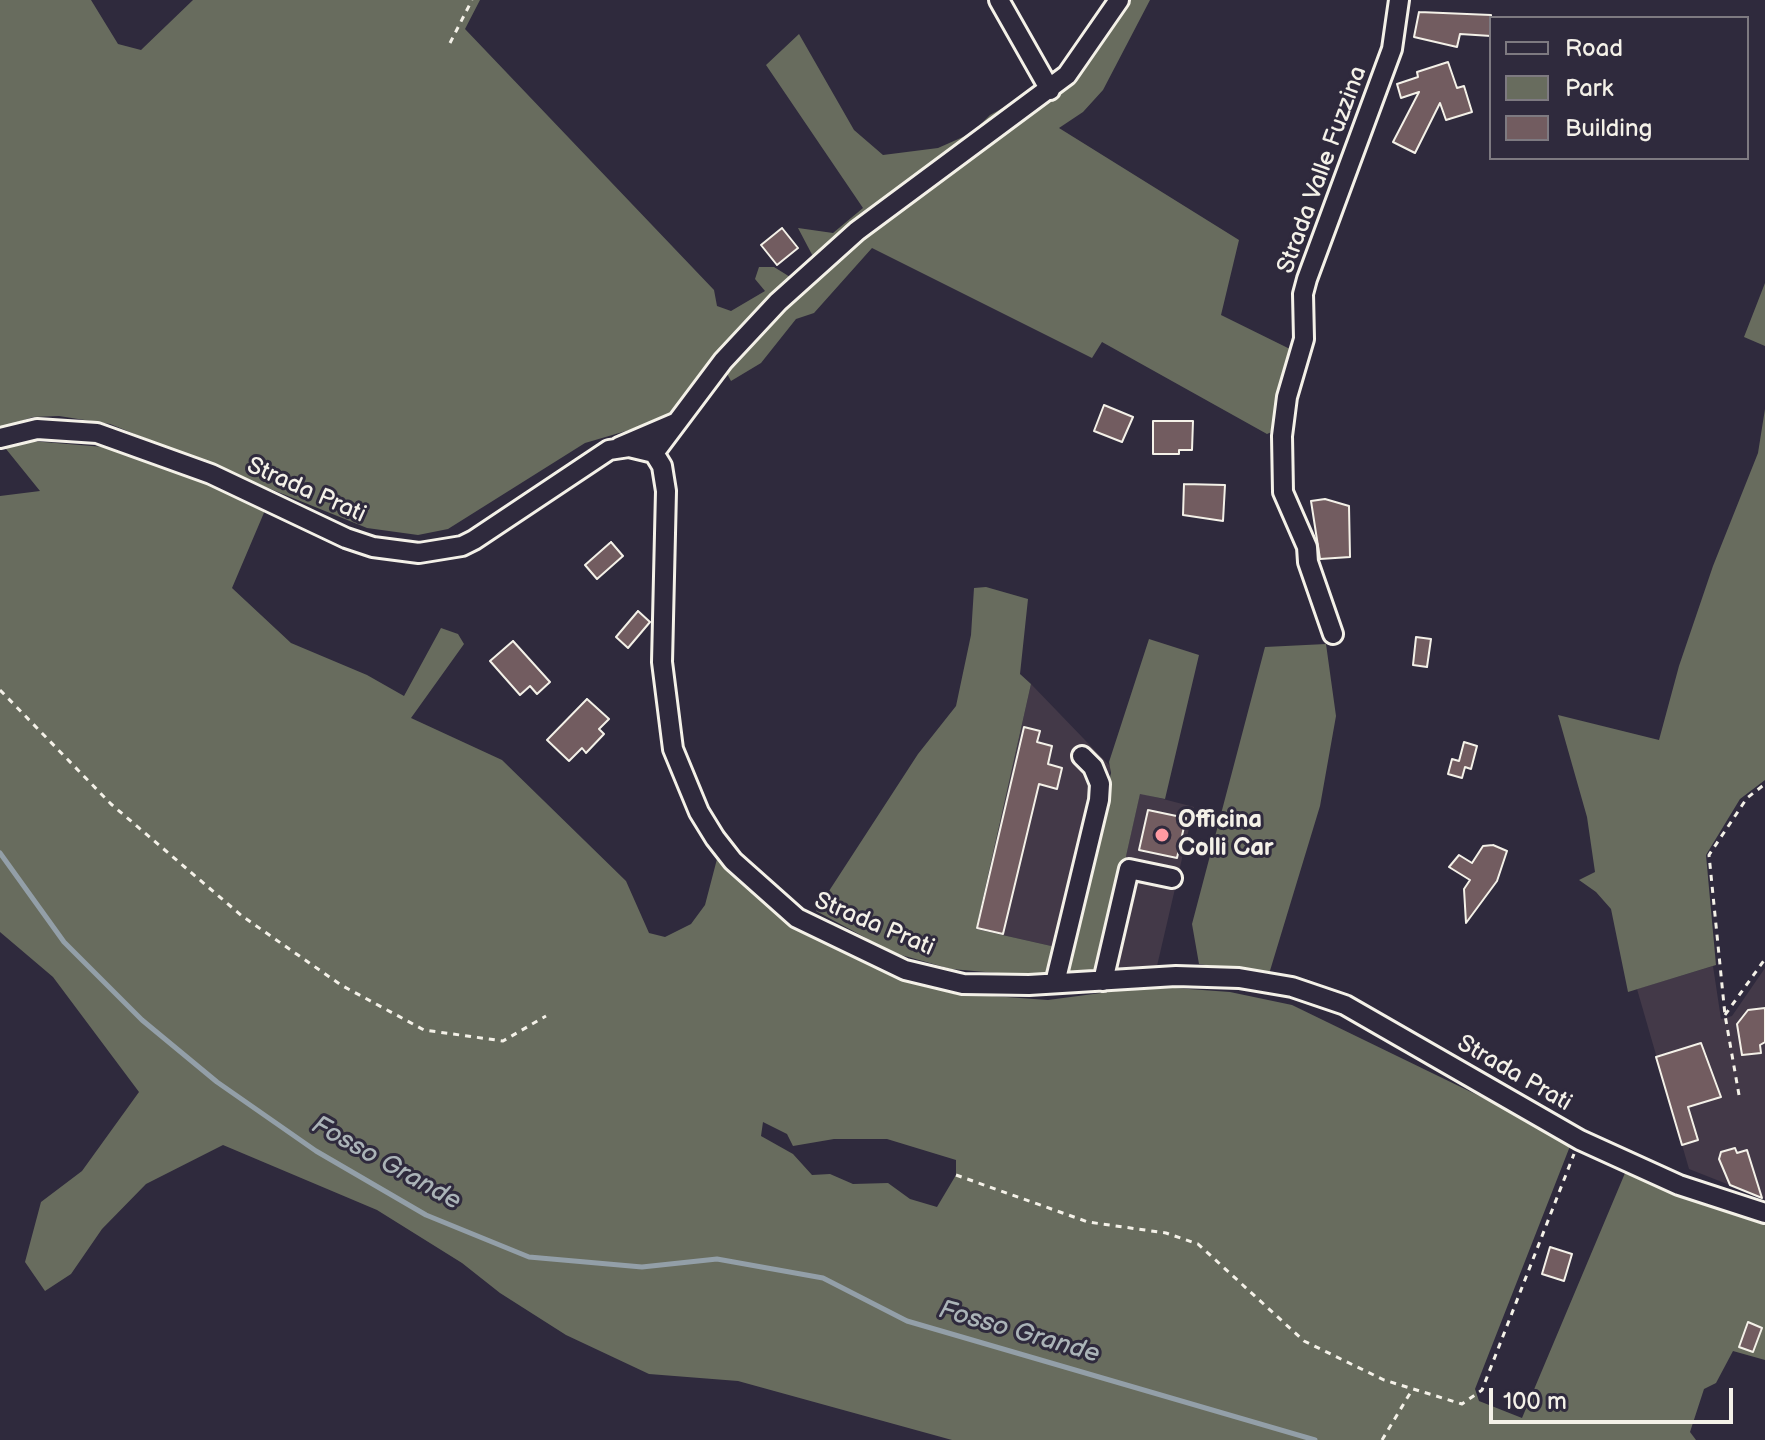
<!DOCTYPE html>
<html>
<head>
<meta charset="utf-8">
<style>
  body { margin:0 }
  #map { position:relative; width:1765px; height:1440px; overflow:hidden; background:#2f2a3d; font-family:"Balsamiq Sans",sans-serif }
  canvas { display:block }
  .legend { position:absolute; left:1489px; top:16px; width:260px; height:144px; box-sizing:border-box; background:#2f2a3d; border:2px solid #7e7a81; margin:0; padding:10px 14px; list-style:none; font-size:24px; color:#f4f1e8 }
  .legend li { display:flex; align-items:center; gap:16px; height:40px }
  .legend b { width:40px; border:2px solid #7e7a81 }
  .scale { position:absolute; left:1489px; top:1388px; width:244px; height:36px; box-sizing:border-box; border:4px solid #f4f1e8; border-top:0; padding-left:10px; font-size:24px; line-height:28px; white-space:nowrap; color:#f4f1e8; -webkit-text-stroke:6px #2f2a3d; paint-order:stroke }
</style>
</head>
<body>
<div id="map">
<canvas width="1765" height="1440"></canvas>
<ul class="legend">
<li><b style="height:10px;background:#2f2a3d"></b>Road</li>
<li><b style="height:22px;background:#686c5e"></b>Park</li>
<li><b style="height:22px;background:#725c60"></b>Building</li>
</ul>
<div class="scale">100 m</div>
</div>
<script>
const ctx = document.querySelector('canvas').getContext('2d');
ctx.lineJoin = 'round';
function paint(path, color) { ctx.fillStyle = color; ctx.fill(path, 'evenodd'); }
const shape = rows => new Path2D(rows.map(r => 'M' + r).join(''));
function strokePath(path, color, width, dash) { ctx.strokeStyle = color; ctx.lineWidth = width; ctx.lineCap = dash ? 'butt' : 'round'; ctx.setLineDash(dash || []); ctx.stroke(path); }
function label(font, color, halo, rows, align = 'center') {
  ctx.font = font + ' "Balsamiq Sans",sans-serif'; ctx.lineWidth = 6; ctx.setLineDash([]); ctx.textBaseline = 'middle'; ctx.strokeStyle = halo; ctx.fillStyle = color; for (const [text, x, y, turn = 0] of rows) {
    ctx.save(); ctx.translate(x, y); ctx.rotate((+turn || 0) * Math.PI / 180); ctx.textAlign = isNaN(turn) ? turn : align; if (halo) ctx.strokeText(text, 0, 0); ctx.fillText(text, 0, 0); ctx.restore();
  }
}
const built = shape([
  [1031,684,1111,767,1069,950,976,929],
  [1140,793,1194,807,1157,966,1100,972],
  [1713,966,1721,1019,1732,1016,1765,968,1765,1199,1689,1169,1637,989]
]);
const green = shape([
  [0,0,91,0,118,44,141,50,193,0,480,0,465,29,714,290,717,306,731,311,765,291,755,279,759,267,774,267,795,280,817,264,798,228,833,233,863,208,766,65,799,34,854,130,883,155,938,148,972,133,990,115,1052,81,1112,0,1150,0,1103,90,1083,112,1059,128,1239,240,1221,315,1294,351,1276,430,1267,434,1102,342,1092,358,872,248,814,313,796,319,761,363,731,381,717,355,667,419,585,443,448,529,418,535,367,528,110,424,59,416,33,417,0,428],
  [1765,283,1765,346,1744,337],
  [1765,409,1765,780,1740,799,1706,855,1716,965,1628,992,1611,909,1596,892,1579,880,1595,872,1587,817,1558,715,1659,740,1679,666,1713,566,1758,453],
  [19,440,104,447,223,487,266,508,232,588,291,643,367,675,404,696,441,628,458,634,464,644,411,718,502,760,626,881,649,933,665,937,691,924,705,905,717,859,763,902,881,971,950,993,1048,1000,1131,989,1175,988,1230,992,1292,1005,1572,1141,1475,1389,1479,1401,1522,1418,1628,1166,1765,1221,1765,1360,1733,1351,1716,1383,1704,1389,1690,1432,1696,1440,952,1440,738,1381,649,1374,566,1335,500,1293,462,1263,377,1210,223,1145,146,1184,102,1229,71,1274,45,1291,25,1262,41,1202,82,1171,139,1092,53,977,0,932,0,496,40,491,2,444],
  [763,1122,787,1134,793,1146,834,1139,887,1139,956,1160,956,1175,937,1207,910,1199,888,1183,853,1184,830,1174,812,1175,793,1154,761,1136],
  [986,587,1028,599,1020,674,1031,684,976,929,1069,950,1111,773,1109,762,1149,639,1199,655,1165,799,1140,794,1100,972,1031,976,951,969,894,953,816,911,918,754,956,706,971,635,974,588],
  [1326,644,1336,716,1320,806,1269,974,1199,964,1192,924,1265,647]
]);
const stream = shape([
  [0,853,64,942,142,1020,217,1082,316,1151,426,1215,529,1257,642,1267,717,1259,823,1278,907,1321,1315,1440]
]);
const building = shape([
  [1419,12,1491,15,1491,36,1460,34,1457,47,1414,37,1419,12],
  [1448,62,1457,88,1464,86,1472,112,1446,120,1440,103,1415,153,1393,142,1419,92,1401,98,1397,84,1418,77,1417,72,1448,62],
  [782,228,798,248,777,265,761,245,782,228],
  [1104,405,1133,417,1122,442,1094,431,1104,405],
  [1153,421,1193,421,1192,450,1179,450,1179,454,1153,454,1153,421],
  [1184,484,1225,485,1223,521,1183,515,1184,484],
  [1325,499,1349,506,1350,557,1320,559,1311,501,1325,499],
  [611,542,623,556,597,579,585,565,611,542],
  [638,611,650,622,628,648,616,637,638,611],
  [1416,637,1431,639,1427,667,1413,665,1416,637],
  [513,641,550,682,537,694,530,686,520,695,490,661,513,641],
  [587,699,609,719,599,729,604,734,586,753,582,748,569,761,547,740,587,699],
  [1024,727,1040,731,1037,742,1052,746,1048,764,1062,768,1057,789,1039,784,1003,934,977,928,1024,727],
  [1464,742,1477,746,1471,769,1465,767,1462,778,1448,774,1452,759,1459,761,1464,742],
  [1148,810,1186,818,1177,858,1139,850,1148,810],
  [1493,845,1507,851,1497,881,1466,923,1464,889,1470,880,1449,867,1459,855,1472,863,1483,846,1493,845],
  [1765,1008,1765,1042,1760,1045,1761,1053,1742,1055,1737,1024,1748,1010,1765,1008],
  [1701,1043,1721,1097,1688,1107,1698,1140,1682,1145,1656,1057,1701,1043],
  [1735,1148,1737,1153,1747,1150,1762,1198,1730,1185,1719,1159,1721,1152,1735,1148],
  [1550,1247,1572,1254,1564,1281,1542,1274,1550,1247],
  [1748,1322,1762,1328,1753,1352,1739,1347,1748,1322]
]);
const path = shape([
  [450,43,472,0],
  [0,690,111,804,242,916,341,985,424,1030,503,1041,546,1016],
  [1725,1015,1765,959],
  [1739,1095,1725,1015,1709,855,1747,798,1765,784],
  [956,1175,1088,1222,1166,1233,1198,1244,1304,1341,1384,1380,1462,1404,1482,1390,1574,1154],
  [1382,1440,1412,1390]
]);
const minor = shape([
  [999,0,1050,90],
  [0,438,37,429,97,433,211,474,346,538,373,547,419,553,462,546,474,540,609,450,629,447,654,453,662,466,666,491,662,662,673,749,699,812,715,838,733,861,797,918,905,970,963,984,1029,985,1176,976,1239,978,1292,987,1345,1005,1580,1140,1679,1185,1765,1213],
  [619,447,675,423],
  [654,453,723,361,778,302,857,231,1067,75,1119,0],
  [1333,634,1308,562,1307,547,1283,492,1282,436,1287,397,1304,339,1303,294,1307,279,1392,49,1399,0],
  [1103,981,1129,869,1172,878],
  [1055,983,1099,800,1100,784,1093,767,1082,756]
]);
const markers = [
  [1162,835,8,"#ff9aa2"]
];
const streetNames = [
  ["Strada Valle Fuzzina",1323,170,-70],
  ["Strada Prati",306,491,24],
  ["Strada Prati",874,925,23],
  ["Strada Prati",1514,1074,30]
];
const poiNames = [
  ["Officina",1178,821],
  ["Colli Car",1178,849]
];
const waterNames = [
  ["Fosso Grande",386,1164,29],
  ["Fosso Grande",1019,1333,16]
];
paint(built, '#433948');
paint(green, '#686c5e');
strokePath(stream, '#939fa8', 5);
paint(building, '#725c60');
strokePath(building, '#f4f1e8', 2);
strokePath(minor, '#f4f1e8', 24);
strokePath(path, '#f4f1e8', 3, [6, 6]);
strokePath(minor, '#2f2a3d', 18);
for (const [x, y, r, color] of markers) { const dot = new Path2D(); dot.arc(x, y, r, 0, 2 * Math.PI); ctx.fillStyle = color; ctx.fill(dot); strokePath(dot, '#2f2a3d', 3); }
label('24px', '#f4f1e8', '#2f2a3d', streetNames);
label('bold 24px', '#f4f1e8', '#2f2a3d', poiNames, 'left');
label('italic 26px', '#abb4b8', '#2f2a3d', waterNames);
</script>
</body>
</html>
